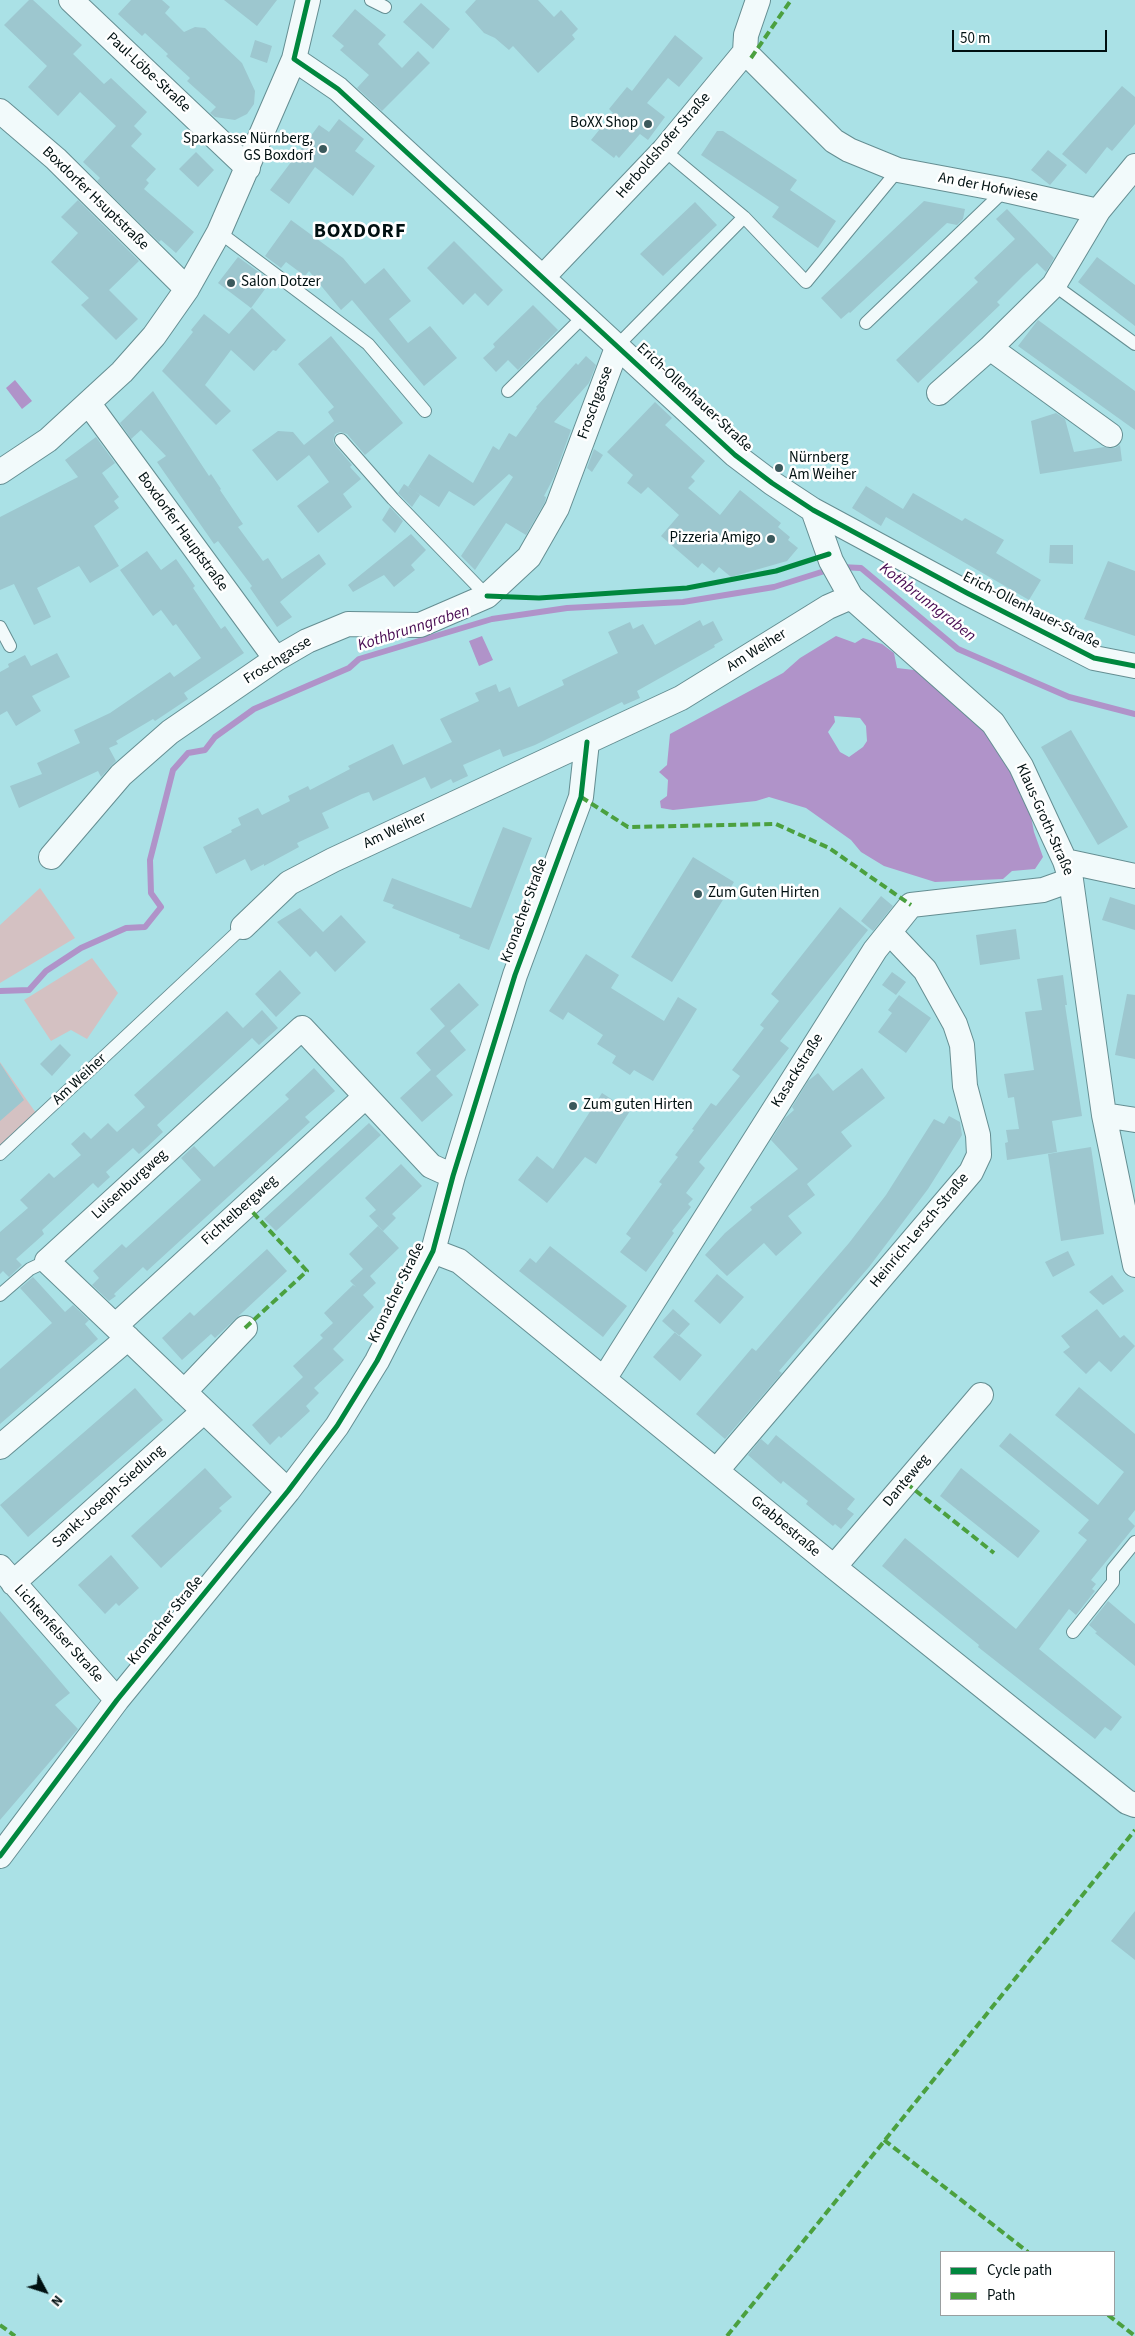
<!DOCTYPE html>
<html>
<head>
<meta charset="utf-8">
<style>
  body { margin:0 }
  #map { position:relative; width:1135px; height:2336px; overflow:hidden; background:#aae1e6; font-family:"Source Sans 3",sans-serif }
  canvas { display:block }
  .legend { position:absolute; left:940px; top:2251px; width:175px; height:65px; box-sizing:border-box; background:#fff; border:1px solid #999fa0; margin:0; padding:6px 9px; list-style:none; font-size:15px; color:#001011 }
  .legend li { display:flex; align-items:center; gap:10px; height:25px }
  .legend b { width:25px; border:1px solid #999fa0 }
  .north { position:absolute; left:20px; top:2266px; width:50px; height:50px; -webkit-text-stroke:4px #fff; paint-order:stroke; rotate:130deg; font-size:14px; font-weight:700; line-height:20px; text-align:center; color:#001011 }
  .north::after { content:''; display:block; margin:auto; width:18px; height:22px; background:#001011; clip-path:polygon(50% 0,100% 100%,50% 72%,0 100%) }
  .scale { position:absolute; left:952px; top:30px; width:155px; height:22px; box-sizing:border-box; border:2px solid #001011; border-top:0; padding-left:6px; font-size:15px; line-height:18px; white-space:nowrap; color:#001011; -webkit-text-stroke:4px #fff; paint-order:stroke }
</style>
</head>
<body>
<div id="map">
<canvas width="1135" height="2336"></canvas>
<ul class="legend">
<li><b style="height:6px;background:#00873e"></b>Cycle path</li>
<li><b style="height:6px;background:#4ba03f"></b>Path</li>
</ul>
<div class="north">N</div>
<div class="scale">50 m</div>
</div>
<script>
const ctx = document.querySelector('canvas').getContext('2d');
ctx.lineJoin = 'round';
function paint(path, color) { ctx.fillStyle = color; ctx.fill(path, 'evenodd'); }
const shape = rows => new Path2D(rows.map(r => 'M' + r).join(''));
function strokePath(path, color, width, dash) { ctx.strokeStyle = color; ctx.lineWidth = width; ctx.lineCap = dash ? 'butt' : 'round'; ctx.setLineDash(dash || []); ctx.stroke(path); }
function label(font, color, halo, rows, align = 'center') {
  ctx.font = font + ' "Source Sans 3",sans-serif'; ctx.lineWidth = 5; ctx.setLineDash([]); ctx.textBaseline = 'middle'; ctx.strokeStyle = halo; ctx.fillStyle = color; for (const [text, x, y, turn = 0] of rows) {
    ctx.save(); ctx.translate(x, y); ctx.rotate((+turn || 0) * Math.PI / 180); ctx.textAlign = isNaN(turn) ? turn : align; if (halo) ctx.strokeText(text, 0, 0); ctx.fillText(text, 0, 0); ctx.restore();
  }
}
const green = shape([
  [40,888,75,938,0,983,0,925],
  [92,958,118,993,87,1039,71,1030,51,1041,24,1000],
  [0,1062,36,1113,0,1146]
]);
const water = shape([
  [15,380,32,401,22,409,6,388],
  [482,636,493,660,479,666,469,641],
  [836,636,855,643,863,638,882,644,894,653,897,668,914,670,931,680,961,706,986,733,1023,793,1030,811,1034,832,1043,857,1035,869,1012,871,1003,879,935,882,884,866,861,852,851,840,806,808,769,797,756,801,673,810,661,808,660,801,667,796,668,780,659,772,667,765,670,734,783,673,800,658],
  [834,716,860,718,866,726,867,741,863,747,849,757,840,752,828,732,835,722]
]);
const stream = shape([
  [840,567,861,568,958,649,1069,697,1135,714],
  [0,991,29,990,46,971,81,948,126,928,145,927,161,907,151,893,150,860,173,770,188,753,205,750,215,737,254,709,349,668,359,659,492,619,567,608,683,602,774,587,831,569]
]);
const building = shape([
  [29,0,33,0,82,45,73,54,104,84,111,78,147,112,134,126,142,134,131,146,156,169,146,180,149,183,144,189,194,232,176,253,161,240,159,242,97,181,100,178,83,162,116,126,80,92,58,116,28,87,47,66,4,25],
  [131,0,162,0,170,7,165,13,184,32,195,27,205,28,242,63,255,91,254,104,247,114,235,120,215,117,210,113,216,107,187,81,190,78,166,56,168,54,145,33,142,36,118,14],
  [224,0,277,0,257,26],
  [476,0,538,0,554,17,561,10,578,29,572,35,575,39,538,73,513,46,509,50,495,38,484,33,465,12],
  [421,3,450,29,433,49,403,22],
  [355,9,386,35,378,44,402,68,418,51,430,63,382,111,357,88,369,75,340,50,344,46,332,36],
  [675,35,703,58,679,87,668,78,647,103,665,117,648,140,640,134,619,158,616,155,614,158,591,140,613,113,609,109,627,87,632,91],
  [255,40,272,46,267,63,250,57],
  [1122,86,1135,97,1135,124,1112,151,1107,147,1086,174,1062,154],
  [339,119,364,139,355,151,375,166,353,196,315,167,289,204,270,190,319,125,329,132],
  [717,131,723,131,797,180,790,190,836,221,818,248,772,217,779,207,701,155],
  [1048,150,1067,165,1050,185,1031,170],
  [196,152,214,170,198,187,179,169],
  [78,200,139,261,109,290,138,319,116,340,81,305,89,298,51,262,78,233,61,217],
  [924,201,965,209,963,219,957,225,947,223,850,313,849,312,841,319,821,298],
  [695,202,717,225,663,276,640,254],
  [1007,209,1054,258,1046,272,1037,263,1024,275,997,302,1000,305,918,383,896,360,978,282,974,278,1015,239,996,219],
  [291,220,343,258,365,284,384,268,411,301,389,319,408,343,430,326,457,358,424,386,352,300,341,310,309,271,305,276,286,262,281,268,265,256],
  [454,241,503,290,488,306,475,293,463,305,427,268],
  [238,257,271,281,251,308,218,283],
  [1097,257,1135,285,1135,326,1078,282],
  [533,305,558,330,518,370,508,360,496,372,483,358,495,347,493,344],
  [252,308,286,340,276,351,273,350,254,371,231,350,205,385,231,411,216,425,162,371,193,332,191,330,204,314,229,334],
  [1038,320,1135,391,1135,430,1018,346],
  [331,336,403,423,365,455,347,434,340,432,335,434,333,441,335,445,352,465,350,467,361,479,343,494,352,507,318,533,297,506,329,482,309,455,277,481,252,450,278,431,293,432,304,445,334,421,328,412,334,407,298,364],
  [586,356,596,365,589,383,554,422,571,430,554,477,544,496,546,497,545,502,526,535,506,523,475,570,461,556,513,477,509,474,474,506,449,491,439,507,408,487,429,454,473,483,493,446,499,450,509,433,516,437,537,408,536,407,576,363,578,365],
  [153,391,209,476,211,474,221,489,220,490,243,524,238,527,263,561,268,558,282,579,319,554,326,564,280,602,292,617,277,627,250,588,252,586,218,541,214,544,157,462,166,456,141,430,131,439,120,423],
  [655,402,672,418,665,425,705,461,691,477,695,481,688,488,720,515,740,490,781,523,778,527,790,537,788,540,798,548,787,561,731,577,719,567,714,573,702,563,698,568,661,536,679,515,648,487,641,494,627,483,633,475,607,452],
  [1056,413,1065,419,1074,452,1104,447,1115,448,1120,445,1122,461,1040,474,1031,421],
  [96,437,115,463,102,473,119,497,114,501,119,508,94,526,119,566,90,583,79,566,37,588,51,617,34,625,14,584,0,590,0,517,78,477,65,460],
  [594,449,603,455,592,472,587,468],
  [404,484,420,495,412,507,398,493],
  [866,486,903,509,913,493,962,521,965,518,1004,540,996,553,1041,580,1029,600,886,517,881,526,852,508],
  [390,507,403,521,395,533,382,520],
  [411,534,426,550,411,565,415,570,394,587,384,575,353,592,348,585],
  [1050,545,1073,545,1073,564,1049,563],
  [147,551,161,570,176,559,195,586,193,588,221,629,225,626,244,653,184,693,188,699,155,721,153,719,116,741,118,744,109,748,116,761,101,777,98,771,19,808,10,786,42,774,37,763,80,743,74,730,110,713,170,672,174,677,201,658,176,624,173,626,161,610,153,616,120,570],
  [1108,561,1135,571,1135,636,1084,619],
  [700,620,703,626,713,621,723,640,714,645,715,647,637,691,640,698,624,705,622,702,535,745,503,757,500,749,463,765,468,776,453,783,451,779,431,789,425,777,373,801,369,792,362,794,322,813,329,828,297,843,299,847,264,866,264,864,251,871,245,859,216,874,203,847,232,832,231,830,241,825,238,818,258,808,262,815,290,801,288,796,308,786,310,790,350,769,348,766,393,744,403,765,452,742,440,719,479,701,475,693,496,684,499,692,510,687,518,707,564,685,562,680,618,653,608,632,630,622,633,629,643,624,655,645],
  [57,653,70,677,32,696,41,711,16,726,7,711,0,715,0,672,9,667,8,664,25,655,31,666],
  [1071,730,1128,827,1098,845,1041,747],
  [503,827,532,838,489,950,459,938,460,935,392,908,394,905,383,901,392,878,471,908],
  [693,857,734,882,672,982,631,957],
  [881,896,893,906,873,931,861,921],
  [1110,897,1135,905,1135,930,1102,920],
  [840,907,868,930,780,1041,789,1048,699,1162,705,1168,686,1193,693,1199,688,1204,691,1207,672,1231,674,1233,646,1272,620,1252,631,1238,626,1234,662,1184,659,1182,678,1157,675,1155,694,1130,692,1129,711,1103,716,1106,740,1076,732,1070,764,1028,760,1025,779,1001,771,994],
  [300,908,323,932,341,915,366,942,335,972,316,951,310,957,277,922],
  [1016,929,1020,959,980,965,976,935],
  [586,954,619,975,611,988,664,1021,678,997,697,1009,653,1081,634,1070,630,1075,612,1063,616,1056,597,1044,603,1035,568,1012,563,1020,549,1011],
  [280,970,301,993,276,1017,255,994],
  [892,972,906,982,896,995,882,985],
  [1063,975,1067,1005,1065,1005,1082,1116,1052,1121,1057,1152,1007,1160,1005,1143,1008,1142,1006,1130,1019,1129,1014,1097,1008,1098,1004,1074,1034,1070,1025,1012,1042,1010,1037,979],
  [459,983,479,1005,450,1031,466,1050,436,1076,453,1095,422,1122,400,1098,431,1070,416,1053,445,1026,430,1009],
  [1127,994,1135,995,1135,1059,1115,1055],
  [899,995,931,1018,906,1053,878,1032,892,1013,888,1010],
  [262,1010,278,1028,259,1045,252,1038,157,1125,163,1132,147,1147,139,1154,133,1148,106,1172,110,1177,98,1188,93,1183,42,1230,44,1234,16,1259,22,1265,9,1277,3,1271,0,1274,0,1232,28,1208,20,1200,49,1173,54,1178,81,1155,71,1144,84,1132,91,1139,108,1123,117,1132,145,1107,134,1095,227,1011,243,1028],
  [60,1044,71,1055,52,1076,40,1064],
  [0,1063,24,1100,0,1121],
  [314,1068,335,1091,305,1117,310,1122,147,1271,143,1267,114,1294,116,1296,109,1301,92,1285,99,1278,93,1271,122,1244,126,1248,201,1180,181,1158,194,1146,214,1167,289,1099,285,1095],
  [862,1068,885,1098,841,1132,852,1146,807,1184,815,1195,788,1216,802,1233,776,1256,764,1243,727,1276,705,1255,725,1233,752,1210,750,1207,798,1169,771,1140,785,1118,794,1110,792,1107,808,1081,818,1073,833,1091],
  [602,1093,630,1111,596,1164,585,1157,547,1203,518,1180,537,1156,553,1169],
  [949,1116,960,1122,962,1135,928,1189,869,1267,779,1371,782,1373,725,1439,696,1414,752,1348,756,1351,849,1243,886,1195,934,1119,944,1124],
  [369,1123,381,1135,276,1231,264,1219],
  [1091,1147,1104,1234,1061,1241,1048,1154],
  [401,1164,422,1186,392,1214,396,1218,383,1231,369,1216,376,1210,365,1198],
  [378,1226,399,1248,370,1276,376,1283,363,1295,374,1307,333,1349,344,1360,314,1388,319,1393,306,1406,310,1411,281,1438,279,1436,270,1445,252,1425,303,1377,293,1366,323,1338,325,1340,320,1335,333,1323,324,1313,353,1285,356,1287,350,1281,363,1269,349,1254],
  [550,1246,627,1306,603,1337,519,1271,530,1258,536,1263],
  [267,1249,287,1271,215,1338,211,1334,182,1360,162,1338,190,1312,194,1316],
  [1068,1251,1075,1265,1053,1277,1045,1262],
  [717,1274,744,1297,720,1324,694,1301],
  [1112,1275,1124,1291,1103,1305,1089,1292],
  [33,1277,65,1312,73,1305,89,1320,85,1324,98,1339,0,1424,0,1369,52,1323,20,1288],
  [673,1309,690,1324,679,1336,662,1321],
  [1097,1309,1120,1338,1124,1335,1135,1346,1111,1372,1099,1361,1086,1374,1063,1352,1070,1347,1061,1336],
  [675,1332,702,1355,680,1381,653,1357],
  [1079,1387,1135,1434,1135,1510,1128,1519,1135,1526,1091,1580,1096,1584,1092,1589,1095,1591,1076,1615,1069,1609,1039,1649,1122,1717,1111,1731,1105,1727,1095,1739,978,1647,979,1645,882,1566,905,1538,1016,1629,1087,1540,1078,1533,1089,1520,999,1446,1010,1433,1098,1505,1124,1472,1055,1415],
  [135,1388,163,1420,28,1537,0,1505],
  [776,1435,855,1499,847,1509,854,1514,841,1529,835,1524,833,1526,806,1504,808,1501,783,1481,781,1484,748,1455,761,1439,768,1445],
  [205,1468,232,1497,219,1508,222,1511,161,1568,131,1536],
  [961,1468,1040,1531,1018,1558,940,1496],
  [111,1555,139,1588,119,1606,116,1603,105,1614,78,1585],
  [1108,1601,1135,1624,1135,1666,1095,1633,1097,1632,1089,1625],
  [0,1611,70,1693,55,1705,78,1729,0,1820],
  [1135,1911,1135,1960,1111,1941]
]);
const lane = shape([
  [371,0,385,7],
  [744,217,806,282,898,170],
  [219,232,368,344,425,411],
  [1054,285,1135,344],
  [866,323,1005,190],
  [618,345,744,217,664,150],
  [508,391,585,315],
  [341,440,393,499,487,596],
  [0,627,10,646],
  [0,1154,243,927],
  [0,1295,30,1269,47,1261],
  [1073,1632,1113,1582,1113,1569,1135,1542]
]);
const street = shape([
  [71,0,248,168],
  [745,52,834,141,849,150,898,170,1005,190,1098,211,1054,285,990,348,939,393],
  [294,59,338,89,735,455,772,483,813,510,967,593,1094,658,1135,666],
  [0,111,56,159,187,289],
  [1098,211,1135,166],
  [543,277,664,150,745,52,746,35,758,0],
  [990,348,1110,435],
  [89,404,276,659],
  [0,472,48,440,122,372,154,336,187,289,219,232,294,59,308,0],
  [813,510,831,561,851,597,993,723,1021,766,1065,861,1071,880,1104,1115,1135,1265],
  [51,857,121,775,170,732,276,659,307,641,348,624,420,625,487,596,529,557,557,508,618,345],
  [1065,861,1135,876],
  [243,927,289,883,333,860,681,698,828,607,851,597],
  [1104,1115,1135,1120],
  [433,1251,459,1261,834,1567,1127,1802,1135,1805],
  [115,1326,365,1097],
  [604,1379,875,950,911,905,1043,890,1071,880],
  [184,1392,245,1328],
  [0,1447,128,1338],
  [717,1470,971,1172,979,1155,978,1135,965,1086,962,1045,955,1024,925,970,890,933],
  [288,1491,47,1261,302,1028,431,1166,453,1176],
  [0,1567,117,1700],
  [834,1567,981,1395],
  [13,1583,204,1411],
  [0,1856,117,1700,288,1491,337,1426,377,1361,433,1251,453,1176,515,975,581,797,587,742]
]);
const quiet = shape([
  [751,58,791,0],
  [581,797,628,827,776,824,829,848,911,905],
  [245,1328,307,1271,246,1205],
  [906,1483,994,1553],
  [884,2140,1028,2252],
  [1108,2315,1135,2336],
  [0,2325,15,2336],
  [727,2336,1135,1830]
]);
const cycleway = shape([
  [308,0,294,59,338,89,735,455,772,483,813,510,967,593,1094,658,1135,666],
  [487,596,539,598,687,588,776,571,829,554],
  [0,1856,117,1700,288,1491,337,1426,377,1361,433,1251,453,1176,515,975,581,797,587,742]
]);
const markers = [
  [648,124,5,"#3b595c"],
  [323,149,5,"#3b595c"],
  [231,283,5,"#3b595c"],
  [779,468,5,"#3b595c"],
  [771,539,5,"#3b595c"],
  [698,894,5,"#3b595c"],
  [573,1106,5,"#3b595c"]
];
const streetNames = [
  ["Paul-Löbe-Straße",148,73,43],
  ["Herboldshofer Straße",664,146,-49],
  ["An der Hofwiese",988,188,11],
  ["Boxdorfer Hsuptstraße",95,199,44],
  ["Erich-Ollenhauer-Straße",694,398,43],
  ["Froschgasse",596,403,-70],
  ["Boxdorfer Hauptstraße",182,532,54],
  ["Erich-Ollenhauer-Straße",1031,611,27],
  ["Am Weiher",757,651,-32],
  ["Froschgasse",278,661,-32],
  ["Klaus-Groth-Straße",1044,820,66],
  ["Am Weiher",395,831,-25],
  ["Kronacher Straße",525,911,-70],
  ["Kasackstraße",798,1071,-58],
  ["Am Weiher",80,1080,-43],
  ["Luisenburgweg",130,1185,-42],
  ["Fichtelbergweg",240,1211,-42],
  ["Heinrich-Lersch-Straße",920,1231,-50],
  ["Kronacher Straße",397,1293,-64],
  ["Danteweg",907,1481,-50],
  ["Sankt-Joseph-Siedlung",109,1497,-42],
  ["Grabbestraße",785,1527,40],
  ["Kronacher Straße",166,1621,-51],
  ["Lichtenfelser Straße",58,1634,48]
];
const poiNames = [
  ["BoXX Shop",638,124,"right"],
  ["Sparkasse Nürnberg,",313,140,"right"],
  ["GS Boxdorf",313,157,"right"],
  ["Salon Dotzer",241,283],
  ["Nürnberg",789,459],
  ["Am Weiher",789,476],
  ["Pizzeria Amigo",761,539,"right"],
  ["Zum Guten Hirten",708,894],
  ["Zum guten Hirten",583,1106]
];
const waterNames = [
  ["Kothbrunngraben",927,603,38],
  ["Kothbrunngraben",414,629,-18]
];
const districtNames = [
  ["BOXDORF",360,233]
];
paint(green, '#d4c1c2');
paint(water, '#b093c9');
strokePath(stream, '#b093c9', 6);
paint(building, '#9dc7cf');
strokePath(lane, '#658e92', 14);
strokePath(street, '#658e92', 26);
strokePath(lane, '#f2fafb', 12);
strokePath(street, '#f2fafb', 24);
strokePath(quiet, '#4ba03f', 4, [8, 4]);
strokePath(cycleway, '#00873e', 5);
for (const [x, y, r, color] of markers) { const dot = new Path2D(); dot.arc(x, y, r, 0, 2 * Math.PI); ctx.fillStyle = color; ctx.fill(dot); strokePath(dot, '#fff', 2); }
label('15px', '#001011', '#fff', streetNames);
label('15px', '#001011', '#fff', poiNames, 'left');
label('italic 16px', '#480b52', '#fff', waterNames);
ctx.letterSpacing = '1px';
label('bold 20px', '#001011', '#fff', districtNames);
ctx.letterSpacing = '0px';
</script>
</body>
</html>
